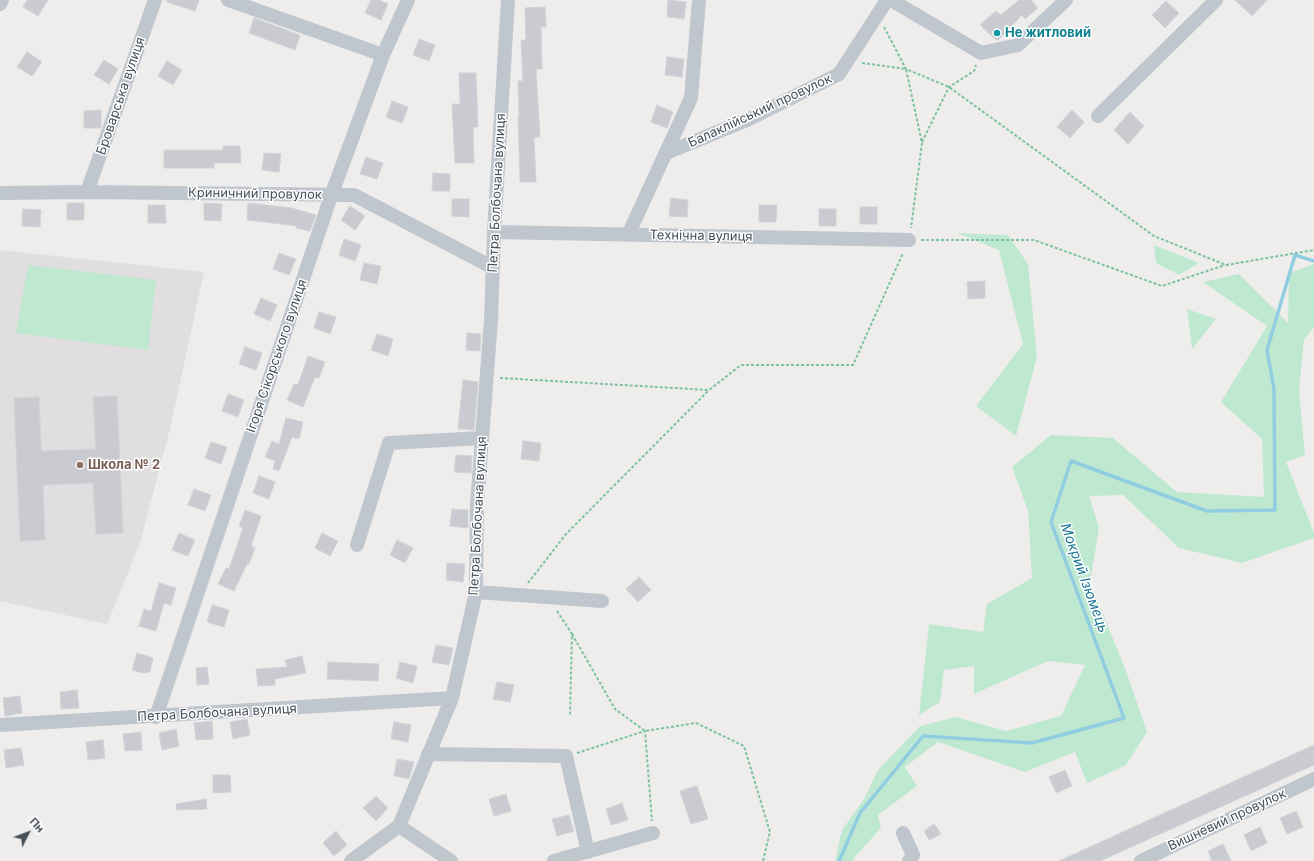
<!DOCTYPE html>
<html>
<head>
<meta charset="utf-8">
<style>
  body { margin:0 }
  #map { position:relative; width:1314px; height:861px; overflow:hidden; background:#efedec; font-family:Inter,sans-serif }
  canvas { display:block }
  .north { position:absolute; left:8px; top:813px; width:40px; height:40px; -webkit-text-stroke:3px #fff; paint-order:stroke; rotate:48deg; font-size:11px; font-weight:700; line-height:16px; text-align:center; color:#474f57 }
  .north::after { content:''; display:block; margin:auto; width:14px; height:18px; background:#474f57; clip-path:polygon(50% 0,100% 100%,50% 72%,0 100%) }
</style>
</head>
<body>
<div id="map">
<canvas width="1314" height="861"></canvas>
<div class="north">Пн</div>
</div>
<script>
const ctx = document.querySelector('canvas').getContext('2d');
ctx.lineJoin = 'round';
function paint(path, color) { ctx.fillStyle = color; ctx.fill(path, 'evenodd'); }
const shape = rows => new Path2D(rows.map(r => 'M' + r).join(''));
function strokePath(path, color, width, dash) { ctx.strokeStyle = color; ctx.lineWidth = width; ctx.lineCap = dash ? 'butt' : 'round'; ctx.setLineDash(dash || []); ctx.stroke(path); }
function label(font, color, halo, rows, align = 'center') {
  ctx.font = font + ' Inter,sans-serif'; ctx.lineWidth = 3; ctx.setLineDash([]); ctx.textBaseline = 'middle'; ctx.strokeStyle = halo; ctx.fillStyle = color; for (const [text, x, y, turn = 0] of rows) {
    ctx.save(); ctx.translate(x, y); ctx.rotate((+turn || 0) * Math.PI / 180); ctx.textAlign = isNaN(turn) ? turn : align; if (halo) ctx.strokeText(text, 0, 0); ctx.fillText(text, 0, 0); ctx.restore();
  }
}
const education = shape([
  [0,250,204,272,170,429,140,543,107,624,0,601]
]);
const green = shape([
  [957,233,1008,235,1028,264,1037,357,1016,436,976,406,1023,344,999,250],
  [1154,245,1199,263,1179,275,1156,263],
  [1314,264,1314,327,1304,340,1299,391,1305,455,1286,462,1314,533,1314,538,1242,563,1179,548,1123,495,1089,496,1099,527,1090,583,1125,668,1147,732,1126,765,1087,783,1075,752,1025,772,938,742,905,767,917,786,878,815,881,828,854,858,853,861,835,861,842,830,864,799,878,770,920,726,956,717,1006,731,1061,716,1085,665,1048,661,974,694,974,666,944,670,940,702,919,715,929,624,983,632,987,604,1032,578,1028,511,1012,467,1051,435,1113,438,1177,492,1264,497,1262,439,1221,402,1267,326,1203,282,1239,274,1288,323,1289,273],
  [28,265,156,280,148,350,16,333],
  [1187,309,1216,319,1192,349]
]);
const stream = shape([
  [839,861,860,813,923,736,1032,743,1124,718,1051,522,1071,461,1207,511,1275,510,1274,389,1267,350,1295,255,1314,261]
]);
const building = shape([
  [27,0,48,0,38,16,23,7,27,0],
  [167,0,199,0,195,11,167,2,167,0],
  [371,0,379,0,388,4,381,20,365,13,371,0],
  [668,0,686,2,684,19,667,17,668,0],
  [1019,0,1031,0,1038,8,1025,19,1022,15,997,41,980,25,996,11,1001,15,1019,0],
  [1235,0,1267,0,1252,16,1235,0],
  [1166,1,1179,13,1165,28,1152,15,1166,1],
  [545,7,546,27,541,27,542,69,536,69,540,137,534,137,536,182,520,182,518,117,519,117,518,81,523,81,521,40,526,40,525,8,545,7],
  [254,18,300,35,295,50,249,33,254,18],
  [419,39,435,45,429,61,413,55,419,39],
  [27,52,42,62,32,76,17,67,27,52],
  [667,57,684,59,682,77,665,75,667,57],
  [104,60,118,69,109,84,94,75,104,60],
  [167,61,182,70,173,85,158,76,167,61],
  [459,73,476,73,478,127,473,127,474,163,455,163,452,104,460,104,459,73],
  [392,101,408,107,402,123,386,117,392,101],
  [657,105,673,112,667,128,651,122,657,105],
  [101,110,101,128,84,128,84,111,101,110],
  [1072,110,1084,122,1070,138,1057,127,1072,110],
  [1130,112,1144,126,1128,144,1114,130,1130,112],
  [223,146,240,146,241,163,214,163,214,168,164,168,164,150,223,150,223,146],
  [264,153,281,154,279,172,262,170,264,153],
  [366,157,383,163,377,179,360,174,366,157],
  [433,173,450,174,450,191,432,191,433,173],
  [671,198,688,200,687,217,669,216,671,198],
  [452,199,469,199,469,217,452,216,452,199],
  [67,203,84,203,84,220,67,220,67,203],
  [204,203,222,204,221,221,204,220,204,203],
  [248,203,292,208,316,215,310,231,296,228,297,226,247,220,248,203],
  [148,205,165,205,166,223,148,223,148,205],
  [759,205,777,205,776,222,759,222,759,205],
  [350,206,365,216,355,230,341,220,350,206],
  [860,207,877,207,877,224,860,224,860,207],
  [23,209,41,210,40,227,22,226,23,209],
  [819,209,836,209,836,226,819,226,819,209],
  [344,239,361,245,355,261,339,255,344,239],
  [279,253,296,259,289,275,273,269,279,253],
  [364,263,381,266,377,284,360,280,364,263],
  [985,281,985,298,968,299,967,282,985,281],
  [261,298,277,305,270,321,254,314,261,298],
  [319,312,336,317,330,334,314,328,319,312],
  [467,333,481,334,480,351,466,350,467,333],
  [377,334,393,339,388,356,371,350,377,334],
  [245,347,262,353,256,370,239,364,245,347],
  [308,356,325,362,319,378,315,377,303,407,287,400,294,384,298,385,308,356],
  [463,380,478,382,474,430,458,429,463,380],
  [228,394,244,400,238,417,222,411,228,394],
  [117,396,123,533,96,534,93,483,43,485,45,540,20,541,14,398,39,397,41,451,96,449,93,397,117,396],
  [286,418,303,422,299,439,292,437,279,471,273,469,275,461,265,457,272,441,279,444,286,418],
  [523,441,541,443,539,461,521,459,523,441],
  [211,442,227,447,221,464,205,458,211,442],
  [456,455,472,456,471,473,454,472,456,455],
  [259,476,275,482,269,499,253,493,259,476],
  [194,489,211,495,205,511,188,505,194,489],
  [452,509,468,510,468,528,450,526,452,509],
  [245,510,261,516,251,546,255,548,249,564,247,564,234,591,218,584,226,568,229,569,243,528,239,526,245,510],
  [179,533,195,540,188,556,172,550,179,533],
  [322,533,338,541,330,556,315,548,322,533],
  [397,540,413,548,405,563,390,555,397,540],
  [447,563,465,564,463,582,446,580,447,563],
  [639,577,651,590,638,602,626,589,639,577],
  [159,583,176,588,171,605,164,603,156,631,139,626,144,609,151,611,159,583],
  [212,605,229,610,224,627,207,622,212,605],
  [436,645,453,648,449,665,432,662,436,645],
  [137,653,153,658,150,672,143,673,132,670,137,653],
  [302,656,306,673,275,679,275,685,258,686,256,669,287,667,285,660,302,656],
  [328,662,379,664,378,681,327,679,328,662],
  [400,662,417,666,413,683,396,678,400,662],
  [207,667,209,684,197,685,196,668,207,667],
  [497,682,514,685,510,702,493,699,497,682],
  [77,690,79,708,61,709,60,692,77,690],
  [20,696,22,713,5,716,3,698,20,696],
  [247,719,250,735,233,739,230,722,247,719],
  [212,721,213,739,196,740,194,723,212,721],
  [394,722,411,725,408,742,391,739,394,722],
  [176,729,179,746,162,750,159,733,176,729],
  [141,732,142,750,125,751,123,734,141,732],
  [103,740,105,758,88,760,86,742,103,740],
  [1314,745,1314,765,1100,861,1059,861,1314,745],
  [21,748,24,765,6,768,4,750,21,748],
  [397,759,414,762,409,779,394,776,397,759],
  [1065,770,1072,786,1056,793,1049,777,1065,770],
  [213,775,230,775,231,792,213,793,213,775],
  [697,786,708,819,691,824,680,791,697,786],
  [506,794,511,811,494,816,489,799,506,794],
  [376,796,388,808,376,821,363,808,376,796],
  [206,799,207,809,177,810,176,804,206,799],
  [622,803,628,820,611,825,606,809,622,803],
  [1296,811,1303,827,1287,834,1280,818,1296,811],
  [569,815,574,831,557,836,552,819,569,815],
  [934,824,941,834,929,840,924,831,934,824],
  [1260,827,1267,843,1251,851,1244,835,1260,827],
  [336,831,347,845,334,856,323,843,336,831],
  [1223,844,1231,861,1212,861,1208,851,1223,844]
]);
const path = shape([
  [884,27,906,69,949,87,1154,236,1226,265,1314,250],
  [862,63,906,69,922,143,911,228],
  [922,142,949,87,974,71,976,65],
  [921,240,1034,240,1162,286,1225,265],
  [500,378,709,390,741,365,853,365,903,253],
  [528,583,566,534,709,390],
  [557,611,572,634,570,715],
  [572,634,615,709,645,731,696,723,744,746,770,832,763,861],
  [577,753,645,731,652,821]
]);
const minor = shape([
  [228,0,383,55],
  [891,0,981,53,1018,45,1066,0],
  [0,4,2,0],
  [1098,116,1216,0],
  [666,153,747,120,839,74,887,0],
  [87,192,155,0],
  [0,193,87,192,354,195,492,267],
  [494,232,909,240],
  [628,235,691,98,699,0],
  [357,545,389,443,482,438],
  [476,592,602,601],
  [156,717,331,196,383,55,408,0],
  [0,725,452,698,476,592,477,504,491,320,494,232,508,0],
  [428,754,566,756,588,852],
  [399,826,451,861],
  [903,833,913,855,909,861],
  [351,861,399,826,452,698],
  [554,861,653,833],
  [1141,861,1314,779]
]);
const markers = [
  [997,33,4,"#0f9aa8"],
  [80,465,4,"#8d6e63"]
];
const cultureNames = [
  ["Не житловий",1005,33]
];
const streetNames = [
  ["Броварська вулиця",121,96,-71],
  ["Балаклійський провулок",760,111,-25],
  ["Петра Болбочана вулиця",497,193,-87],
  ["Криничний провулок",255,194,1],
  ["Технічна вулиця",701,236,1],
  ["Ігоря Сікорського вулиця",277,356,-71],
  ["Петра Болбочана вулиця",478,516,-87],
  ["Петра Болбочана вулиця",217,713,-3],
  ["Вишневий провулок",1227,820,-25]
];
const educationNames = [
  ["Школа № 2",88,465]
];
const waterNames = [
  ["Мокрий Ізюмець",1084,578,70]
];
paint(education, '#e0dede');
paint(green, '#bfe8d1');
strokePath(stream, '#91cde1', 3.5);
paint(building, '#cacbd1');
strokePath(building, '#d1d3d7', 1);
strokePath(path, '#7bc2a2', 2, [3, 2]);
strokePath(minor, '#bfc6cd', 14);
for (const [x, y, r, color] of markers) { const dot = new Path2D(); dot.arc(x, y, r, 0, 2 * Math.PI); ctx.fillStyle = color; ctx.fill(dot); strokePath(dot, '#fff', 1.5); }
label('bold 13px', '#0d838f', '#fff', cultureNames, 'left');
label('13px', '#474f57', '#fff', streetNames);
label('bold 13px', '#785e54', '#fff', educationNames, 'left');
label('italic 14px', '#1c7795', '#fff', waterNames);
</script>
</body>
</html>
